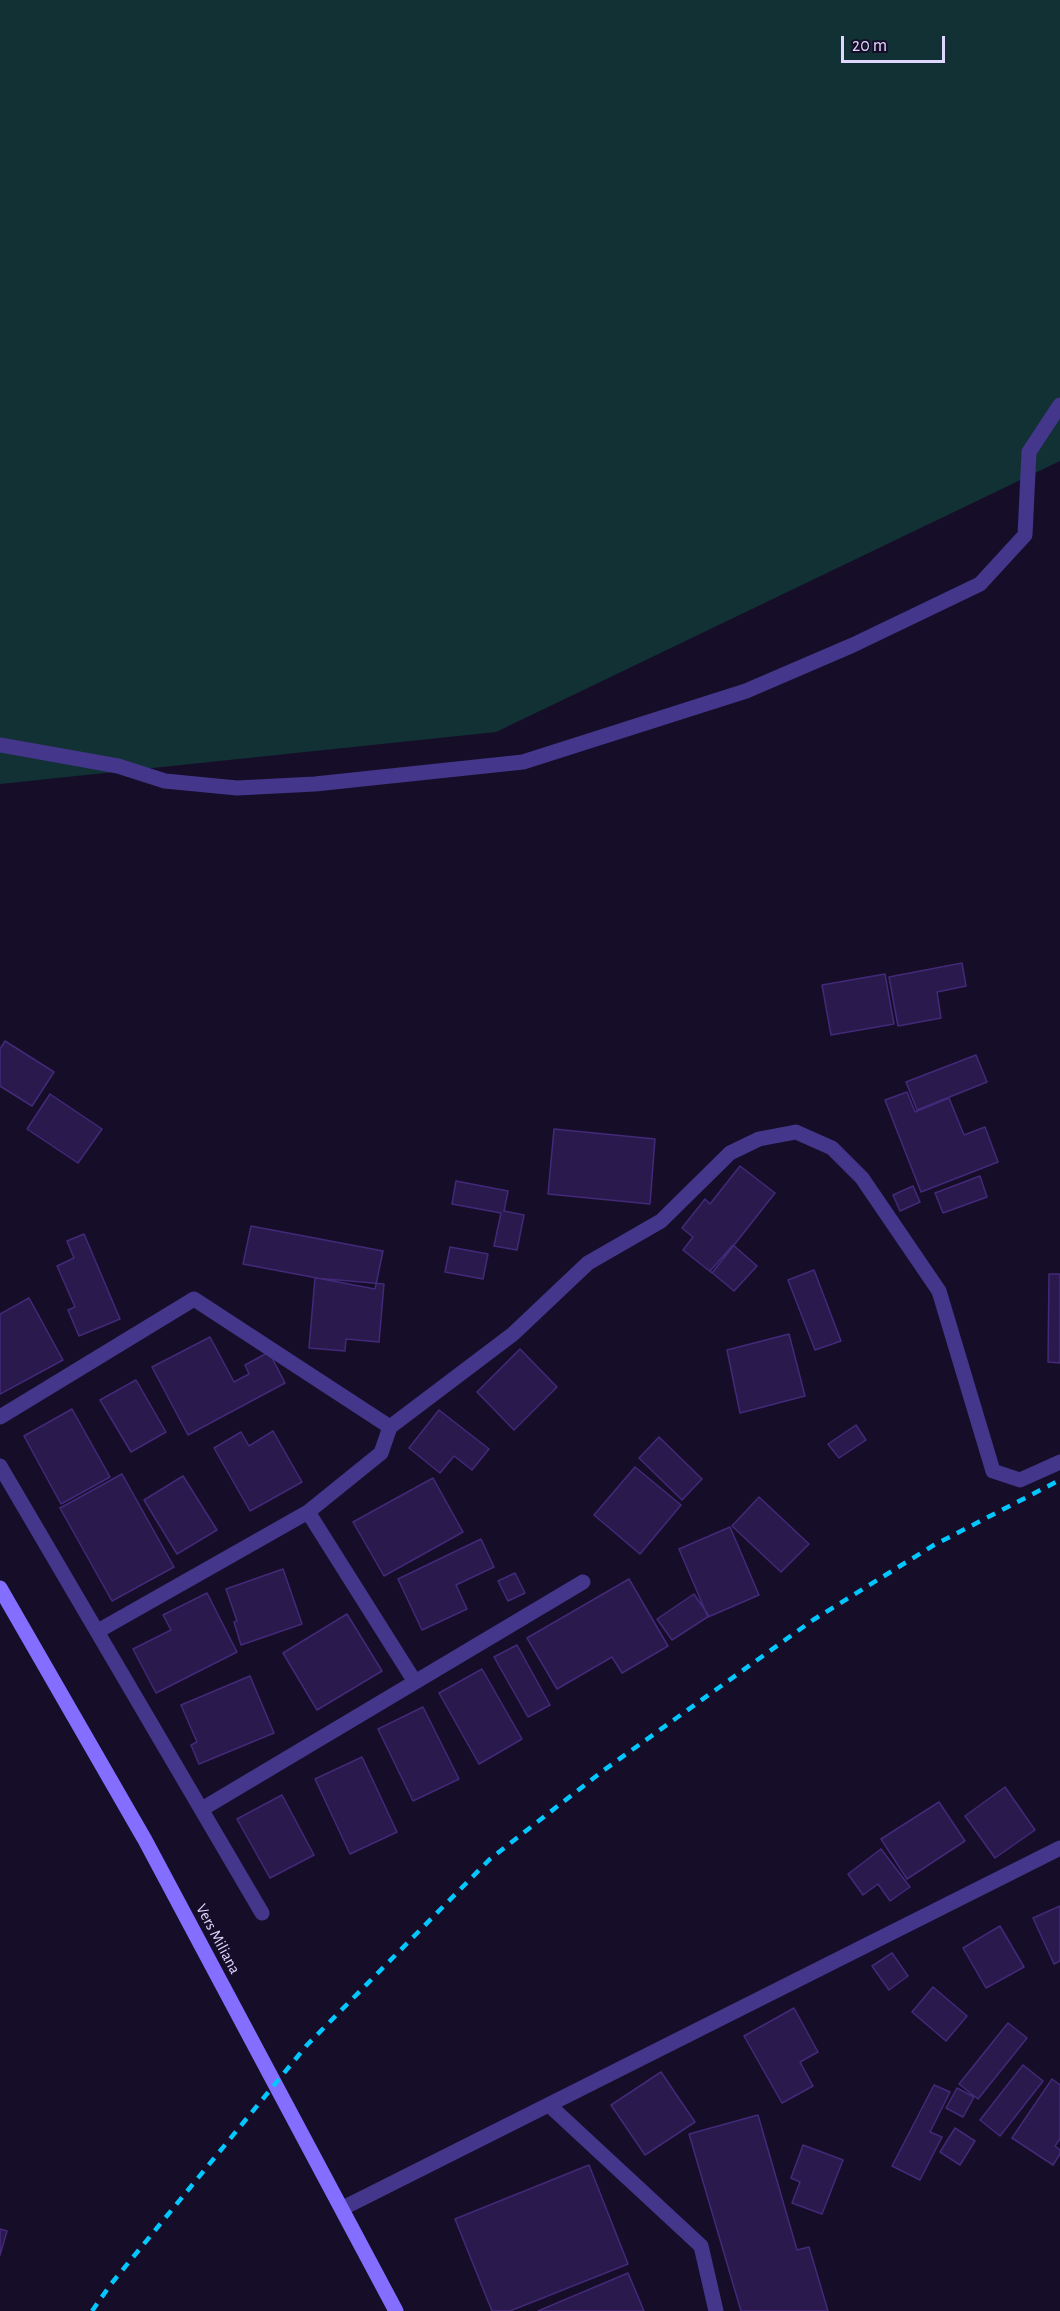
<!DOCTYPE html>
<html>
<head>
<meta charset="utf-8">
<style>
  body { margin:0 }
  #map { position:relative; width:1060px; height:2311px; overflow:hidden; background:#160e29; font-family:"Alegreya Sans",sans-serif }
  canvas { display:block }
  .scale { position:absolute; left:841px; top:36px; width:104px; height:27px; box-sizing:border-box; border:3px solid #e0d7ff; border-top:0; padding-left:8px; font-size:18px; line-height:21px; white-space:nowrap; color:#e0d7ff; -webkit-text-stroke:4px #160e29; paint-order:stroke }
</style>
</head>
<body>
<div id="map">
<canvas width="1060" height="2311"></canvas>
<div class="scale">20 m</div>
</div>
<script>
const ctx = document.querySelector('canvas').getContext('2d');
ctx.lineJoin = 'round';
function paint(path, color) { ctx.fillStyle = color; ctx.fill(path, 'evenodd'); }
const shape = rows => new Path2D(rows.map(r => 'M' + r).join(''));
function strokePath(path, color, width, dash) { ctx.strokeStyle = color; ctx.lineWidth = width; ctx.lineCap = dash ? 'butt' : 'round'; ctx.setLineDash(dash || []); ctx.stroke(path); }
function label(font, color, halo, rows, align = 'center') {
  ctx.font = font + ' "Alegreya Sans",sans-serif'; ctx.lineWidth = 6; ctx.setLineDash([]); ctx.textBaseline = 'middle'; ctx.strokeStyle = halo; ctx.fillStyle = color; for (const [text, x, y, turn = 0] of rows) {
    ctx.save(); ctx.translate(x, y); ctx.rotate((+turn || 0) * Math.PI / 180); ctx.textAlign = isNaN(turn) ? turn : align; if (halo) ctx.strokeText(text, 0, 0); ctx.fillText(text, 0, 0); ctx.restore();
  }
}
const green = shape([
  [0,0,1060,0,1060,461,496,732,0,784]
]);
const building = shape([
  [962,963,966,986,937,992,941,1018,898,1026,889,977,962,963],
  [885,974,894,1024,831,1035,822,985,885,974],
  [5,1041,54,1072,32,1106,0,1086,0,1049,5,1041],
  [976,1055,987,1082,917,1110,906,1082,976,1055],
  [907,1092,915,1112,949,1098,964,1135,985,1127,998,1162,921,1192,885,1100,907,1092],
  [50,1094,102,1129,78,1163,27,1129,50,1094],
  [554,1129,655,1139,650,1204,548,1194,554,1129],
  [740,1166,775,1193,712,1273,683,1250,693,1237,682,1228,705,1199,710,1204,740,1166],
  [980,1176,987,1197,943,1213,935,1193,980,1176],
  [456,1181,508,1191,504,1211,524,1215,517,1250,494,1246,501,1213,452,1204,456,1181],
  [913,1186,920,1202,900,1211,893,1195,913,1186],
  [251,1226,383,1251,375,1289,243,1264,251,1226],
  [84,1234,120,1319,79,1336,68,1310,75,1307,57,1266,74,1258,67,1241,84,1234],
  [733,1245,757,1266,734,1291,710,1271,733,1245],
  [450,1247,488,1254,483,1279,445,1272,450,1247],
  [814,1270,841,1341,815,1350,788,1280,814,1270],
  [1049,1274,1060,1274,1060,1363,1048,1362,1049,1274],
  [315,1278,384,1284,379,1342,346,1339,345,1351,309,1348,315,1278],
  [29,1298,63,1360,0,1394,0,1314,29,1298],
  [789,1334,805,1396,740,1413,727,1350,789,1334],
  [210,1337,234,1382,249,1374,245,1365,269,1352,285,1383,188,1435,152,1367,210,1337],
  [520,1349,557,1387,514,1430,477,1392,520,1349],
  [136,1380,166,1432,131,1452,100,1400,136,1380],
  [72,1409,110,1477,61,1504,24,1436,72,1409],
  [439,1410,489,1449,472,1470,454,1456,440,1473,409,1448,439,1410],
  [856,1425,866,1440,839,1458,828,1444,856,1425],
  [273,1431,302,1482,250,1511,214,1448,241,1432,249,1446,273,1431],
  [659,1437,702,1479,682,1500,639,1458,659,1437],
  [635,1467,681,1505,640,1554,594,1515,635,1467],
  [122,1474,174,1567,112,1601,60,1508,122,1474],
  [183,1476,217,1530,177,1554,144,1500,183,1476],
  [433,1478,463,1532,384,1576,353,1522,433,1478],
  [759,1497,809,1544,781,1572,732,1526,759,1497],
  [730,1527,759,1595,708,1617,679,1549,730,1527],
  [481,1539,494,1567,456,1585,467,1609,422,1630,398,1579,481,1539],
  [283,1569,302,1624,241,1645,234,1622,237,1621,226,1589,283,1569],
  [515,1573,525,1593,508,1601,498,1581,515,1573],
  [629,1579,668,1646,622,1673,612,1657,557,1689,527,1638,629,1579],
  [207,1593,237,1652,156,1693,133,1649,171,1630,163,1615,207,1593],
  [694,1594,709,1616,672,1640,657,1619,694,1594],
  [347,1614,382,1671,317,1710,283,1653,347,1614],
  [517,1645,550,1705,528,1717,494,1657,517,1645],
  [482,1669,522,1739,479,1764,439,1693,482,1669],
  [250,1676,274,1733,199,1764,191,1745,197,1742,181,1705,250,1676],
  [423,1707,459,1779,413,1801,378,1729,423,1707],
  [362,1757,397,1832,350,1854,315,1779,362,1757],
  [1005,1787,1035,1830,995,1858,965,1816,1005,1787],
  [282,1795,314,1855,270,1878,237,1819,282,1795],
  [939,1802,965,1841,907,1879,881,1839,939,1802],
  [881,1849,910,1887,890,1901,878,1884,863,1895,848,1874,881,1849],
  [1060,1906,1060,1961,1054,1964,1033,1918,1060,1906],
  [1000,1926,1024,1967,986,1988,963,1948,1000,1926],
  [892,1953,908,1976,889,1990,872,1966,892,1953],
  [933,1987,967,2016,946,2041,912,2012,933,1987],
  [794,2008,818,2052,800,2062,813,2086,782,2103,744,2036,794,2008],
  [1008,2023,1027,2038,978,2099,959,2084,1008,2023],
  [1023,2065,1043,2081,1000,2136,980,2120,1023,2065],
  [661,2072,695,2122,645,2155,611,2105,661,2072],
  [1052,2079,1060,2085,1060,2139,1055,2146,1060,2150,1060,2154,1053,2165,1012,2138,1052,2079],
  [934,2085,950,2092,930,2132,942,2137,920,2180,892,2166,934,2085],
  [957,2088,974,2097,963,2117,946,2108,957,2088],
  [758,2115,797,2250,809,2247,828,2311,741,2311,689,2134,758,2115],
  [955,2128,975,2141,960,2165,940,2152,955,2128],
  [803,2145,843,2160,822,2214,792,2203,800,2182,791,2178,803,2145],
  [589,2165,628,2264,510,2311,492,2311,455,2219,589,2165],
  [0,2229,7,2231,0,2255,0,2229],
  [628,2273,644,2311,538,2311,628,2273]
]);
const lane = shape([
  [549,2105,701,2246,716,2311]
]);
const street = shape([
  [0,745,118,766,165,781,237,788,315,784,523,762,746,691,853,645,980,584,1025,535,1029,452,1060,405],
  [0,1417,194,1299,390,1427,381,1453,308,1512,98,1631],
  [390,1427,513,1334,588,1263,661,1221,730,1153,759,1139,796,1132,832,1148,862,1178,939,1291,993,1471,1020,1480,1060,1462],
  [0,1466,262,1913],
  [308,1512,415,1682],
  [202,1809,583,1582],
  [343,2208,1060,1848]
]);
const secondary = shape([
  [0,1588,145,1840,396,2311]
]);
const rail = shape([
  [92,2311,111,2284,307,2045,490,1859,604,1770,813,1620,934,1545,1060,1480]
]);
const streetNames = [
  ["Vers Miliana",218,1939,62]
];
paint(green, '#113134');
paint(building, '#29194c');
strokePath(building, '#432979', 1.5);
strokePath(lane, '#44368b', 15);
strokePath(street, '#44368b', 15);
strokePath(secondary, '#836eff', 15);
strokePath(rail, '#03c7ff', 4.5, [9, 8]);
label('16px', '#e0d7ff', '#160e29', streetNames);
</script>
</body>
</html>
